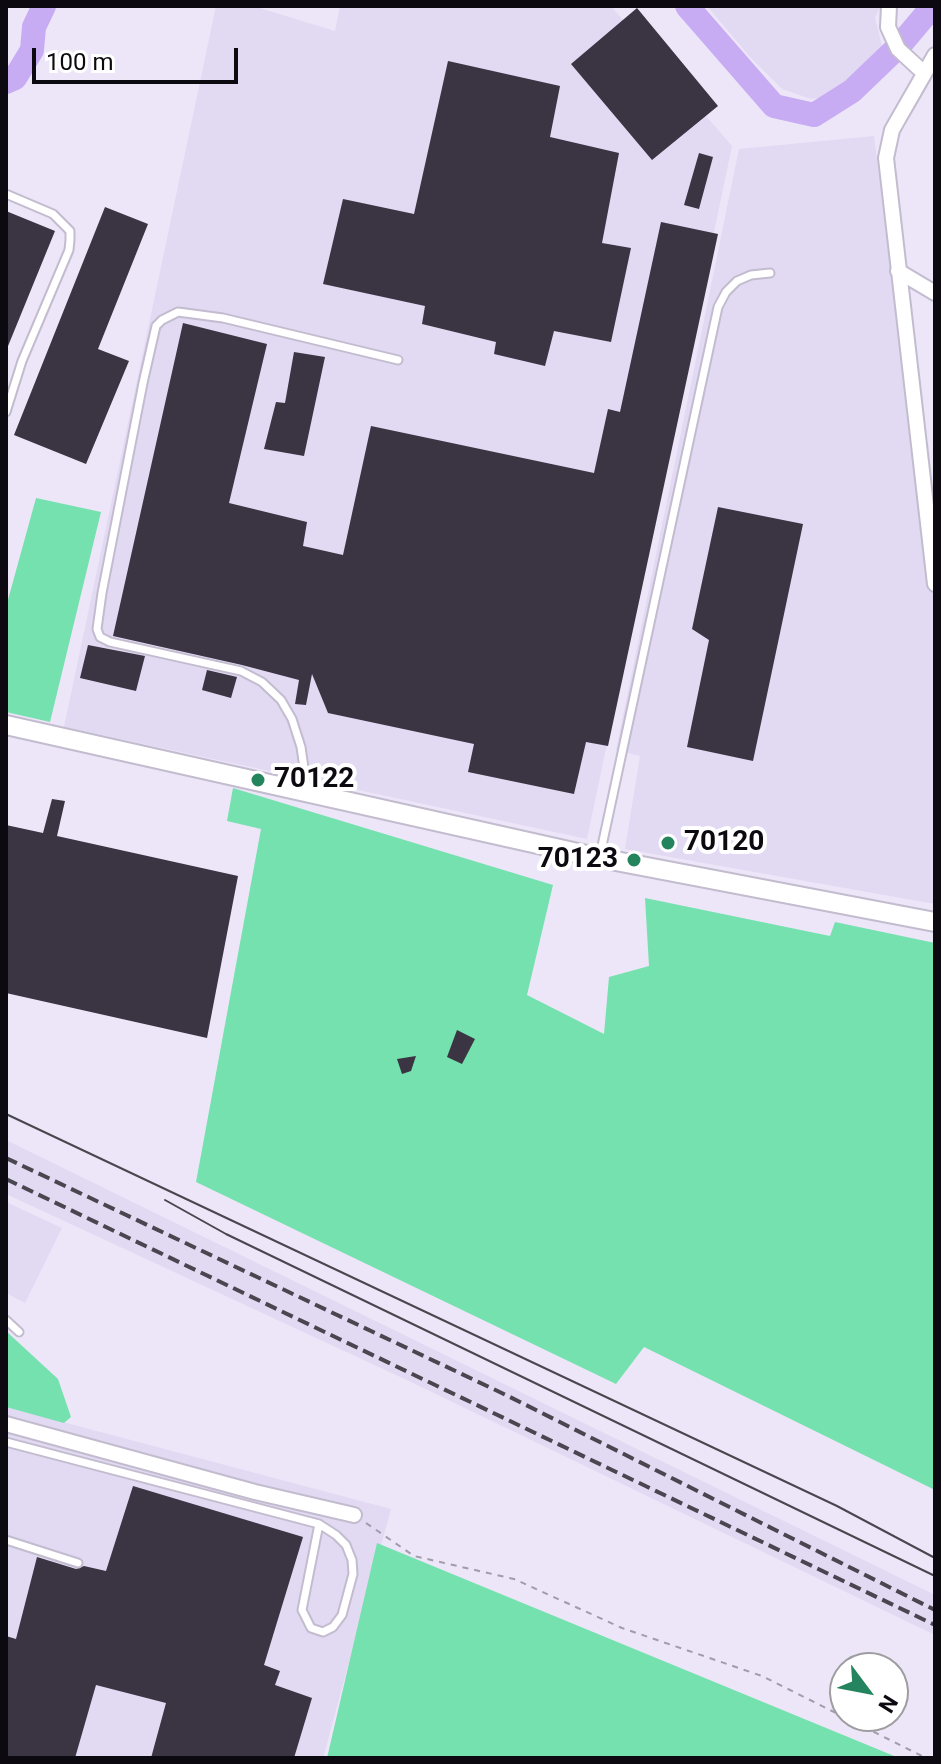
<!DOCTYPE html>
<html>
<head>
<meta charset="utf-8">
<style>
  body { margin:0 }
  #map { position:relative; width:941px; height:1764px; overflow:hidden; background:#ede6f9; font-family:Roboto,sans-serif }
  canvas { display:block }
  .frame { position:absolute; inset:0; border:8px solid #0c0a10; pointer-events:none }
  .north { position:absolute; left:829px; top:1652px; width:80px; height:80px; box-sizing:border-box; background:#fff; border:2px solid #9e9d9f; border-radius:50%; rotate:122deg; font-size:22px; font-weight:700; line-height:32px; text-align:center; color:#0c0a10 }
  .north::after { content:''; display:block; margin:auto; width:28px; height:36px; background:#24845d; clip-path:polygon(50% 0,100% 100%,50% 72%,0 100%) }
  .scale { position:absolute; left:32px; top:48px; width:206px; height:36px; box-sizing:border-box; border:4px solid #0c0a10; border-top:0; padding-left:10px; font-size:24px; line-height:28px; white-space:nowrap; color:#0c0a10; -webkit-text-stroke:6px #fff; paint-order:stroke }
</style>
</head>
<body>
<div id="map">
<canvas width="941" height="1764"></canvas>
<div class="frame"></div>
<div class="north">N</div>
<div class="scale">100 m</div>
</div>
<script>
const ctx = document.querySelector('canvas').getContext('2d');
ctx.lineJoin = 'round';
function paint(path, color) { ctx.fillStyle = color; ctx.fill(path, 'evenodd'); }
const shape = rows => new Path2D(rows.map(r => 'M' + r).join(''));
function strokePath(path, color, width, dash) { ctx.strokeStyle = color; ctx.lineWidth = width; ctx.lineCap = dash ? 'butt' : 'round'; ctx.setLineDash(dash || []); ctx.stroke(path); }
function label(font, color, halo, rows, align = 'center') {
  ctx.font = font + ' Roboto,sans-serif'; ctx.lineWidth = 8; ctx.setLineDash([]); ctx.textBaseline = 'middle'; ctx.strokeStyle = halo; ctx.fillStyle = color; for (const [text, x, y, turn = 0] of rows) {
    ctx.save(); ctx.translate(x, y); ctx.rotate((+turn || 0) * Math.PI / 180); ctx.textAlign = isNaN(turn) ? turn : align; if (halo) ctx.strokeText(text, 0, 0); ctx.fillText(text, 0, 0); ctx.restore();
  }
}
const built = shape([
  [216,6,253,6,335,31,340,6,611,6,732,146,587,839,64,727],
  [707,6,881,6,875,17,885,59,845,95,811,99,782,89,750,57],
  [874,136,935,609,935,904,625,849,640,756,616,750,739,149],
  [6,1140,935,1595,935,1635,411,1382,6,1194],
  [6,1202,62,1228,25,1303,6,1293],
  [6,1407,391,1509,323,1758,6,1758]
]);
const green = shape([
  [36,498,101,512,50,722,6,712,6,607],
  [233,788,553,885,527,995,604,1034,609,977,649,966,645,898,830,936,835,922,935,943,935,1490,644,1347,616,1384,196,1182,261,829,227,821],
  [6,1331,58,1379,71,1417,64,1423,6,1407],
  [377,1543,899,1758,327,1758]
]);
const river = shape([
  [687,6,774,106,814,115,852,91,900,45,933,6],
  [6,82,15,78,32,50,34,27,44,6]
]);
const building = shape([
  [637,8,718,106,652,160,571,64],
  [448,61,560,86,550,137,619,153,602,243,631,248,611,342,554,331,545,366,494,354,496,342,422,324,425,306,323,284,343,199,414,214],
  [699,153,713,157,699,209,684,205],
  [105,207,148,224,98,349,129,361,86,464,14,435],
  [6,211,55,231,6,351],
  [661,222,718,234,608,746,586,742,574,794,468,772,474,744,328,713,312,674,306,705,295,704,299,680,242,665,113,636,183,323,267,344,229,503,307,522,303,546,343,555,371,426,594,473,608,409,620,412],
  [294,352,325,357,304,456,264,449,276,402,285,403],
  [718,507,803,524,753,761,687,747,709,640,692,629],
  [88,645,145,656,136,691,80,678],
  [207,670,237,677,231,698,202,690],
  [52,799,65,801,57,836,238,876,207,1038,6,993,6,825,43,833],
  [457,1030,475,1039,462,1064,447,1057],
  [416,1056,411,1071,402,1074,397,1059],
  [133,1486,303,1537,264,1665,280,1671,275,1685,312,1698,294,1758,151,1758,166,1703,96,1685,75,1758,6,1758,6,1636,16,1639,37,1557,76,1569,84,1566,106,1571]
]);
const path = shape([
  [366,1523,414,1556,514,1579,622,1628,762,1676,926,1758]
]);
const lane = shape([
  [6,194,53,214,70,231,70,240,69,250,22,361,6,412],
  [307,789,301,747,292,719,281,700,262,682,241,671,110,642,100,637,97,629,102,593,143,383,156,326,162,320,178,312,223,318,398,360],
  [600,855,718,307,726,292,737,281,751,275,770,273],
  [6,1320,19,1332],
  [6,1442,319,1524,336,1535,346,1545,352,1560,353,1574,342,1615,333,1627,323,1632,311,1628,302,1610,319,1524],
  [6,1540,78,1563]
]);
const street = shape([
  [889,6,888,27,898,49,924,73],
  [935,55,892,130,886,158,935,584],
  [898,271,935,293],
  [6,1424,255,1492,354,1515]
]);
const secondary = shape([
  [6,725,600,858,935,922]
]);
const tram = shape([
  [6,1114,837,1506,935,1558],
  [165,1200,226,1234,935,1576]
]);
const rail = shape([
  [6,1158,506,1395,935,1610],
  [6,1179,935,1625]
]);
const markers = [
  [258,780,8,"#24845d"],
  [668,843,8,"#24845d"],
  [634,860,8,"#24845d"]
];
const poiNames = [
  ["70122",274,780],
  ["70120",684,843],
  ["70123",618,860,"right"]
];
paint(built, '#e2d9f3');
paint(green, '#75e1ae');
strokePath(river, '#c7abf3', 24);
paint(building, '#3a3443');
strokePath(lane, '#c3bccf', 11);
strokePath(street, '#c3bccf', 18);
strokePath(secondary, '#c3bccf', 22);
strokePath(path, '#a19baa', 2, [6, 6]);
strokePath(lane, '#fff', 7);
strokePath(street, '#fff', 14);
strokePath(secondary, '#fff', 18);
strokePath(tram, '#49464f', 2);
strokePath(rail, '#49464f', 4, [12, 6]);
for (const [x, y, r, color] of markers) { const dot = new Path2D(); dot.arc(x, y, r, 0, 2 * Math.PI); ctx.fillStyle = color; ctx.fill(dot); strokePath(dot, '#fff', 3); }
label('bold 28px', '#0c0a10', '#fff', poiNames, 'left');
</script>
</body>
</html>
